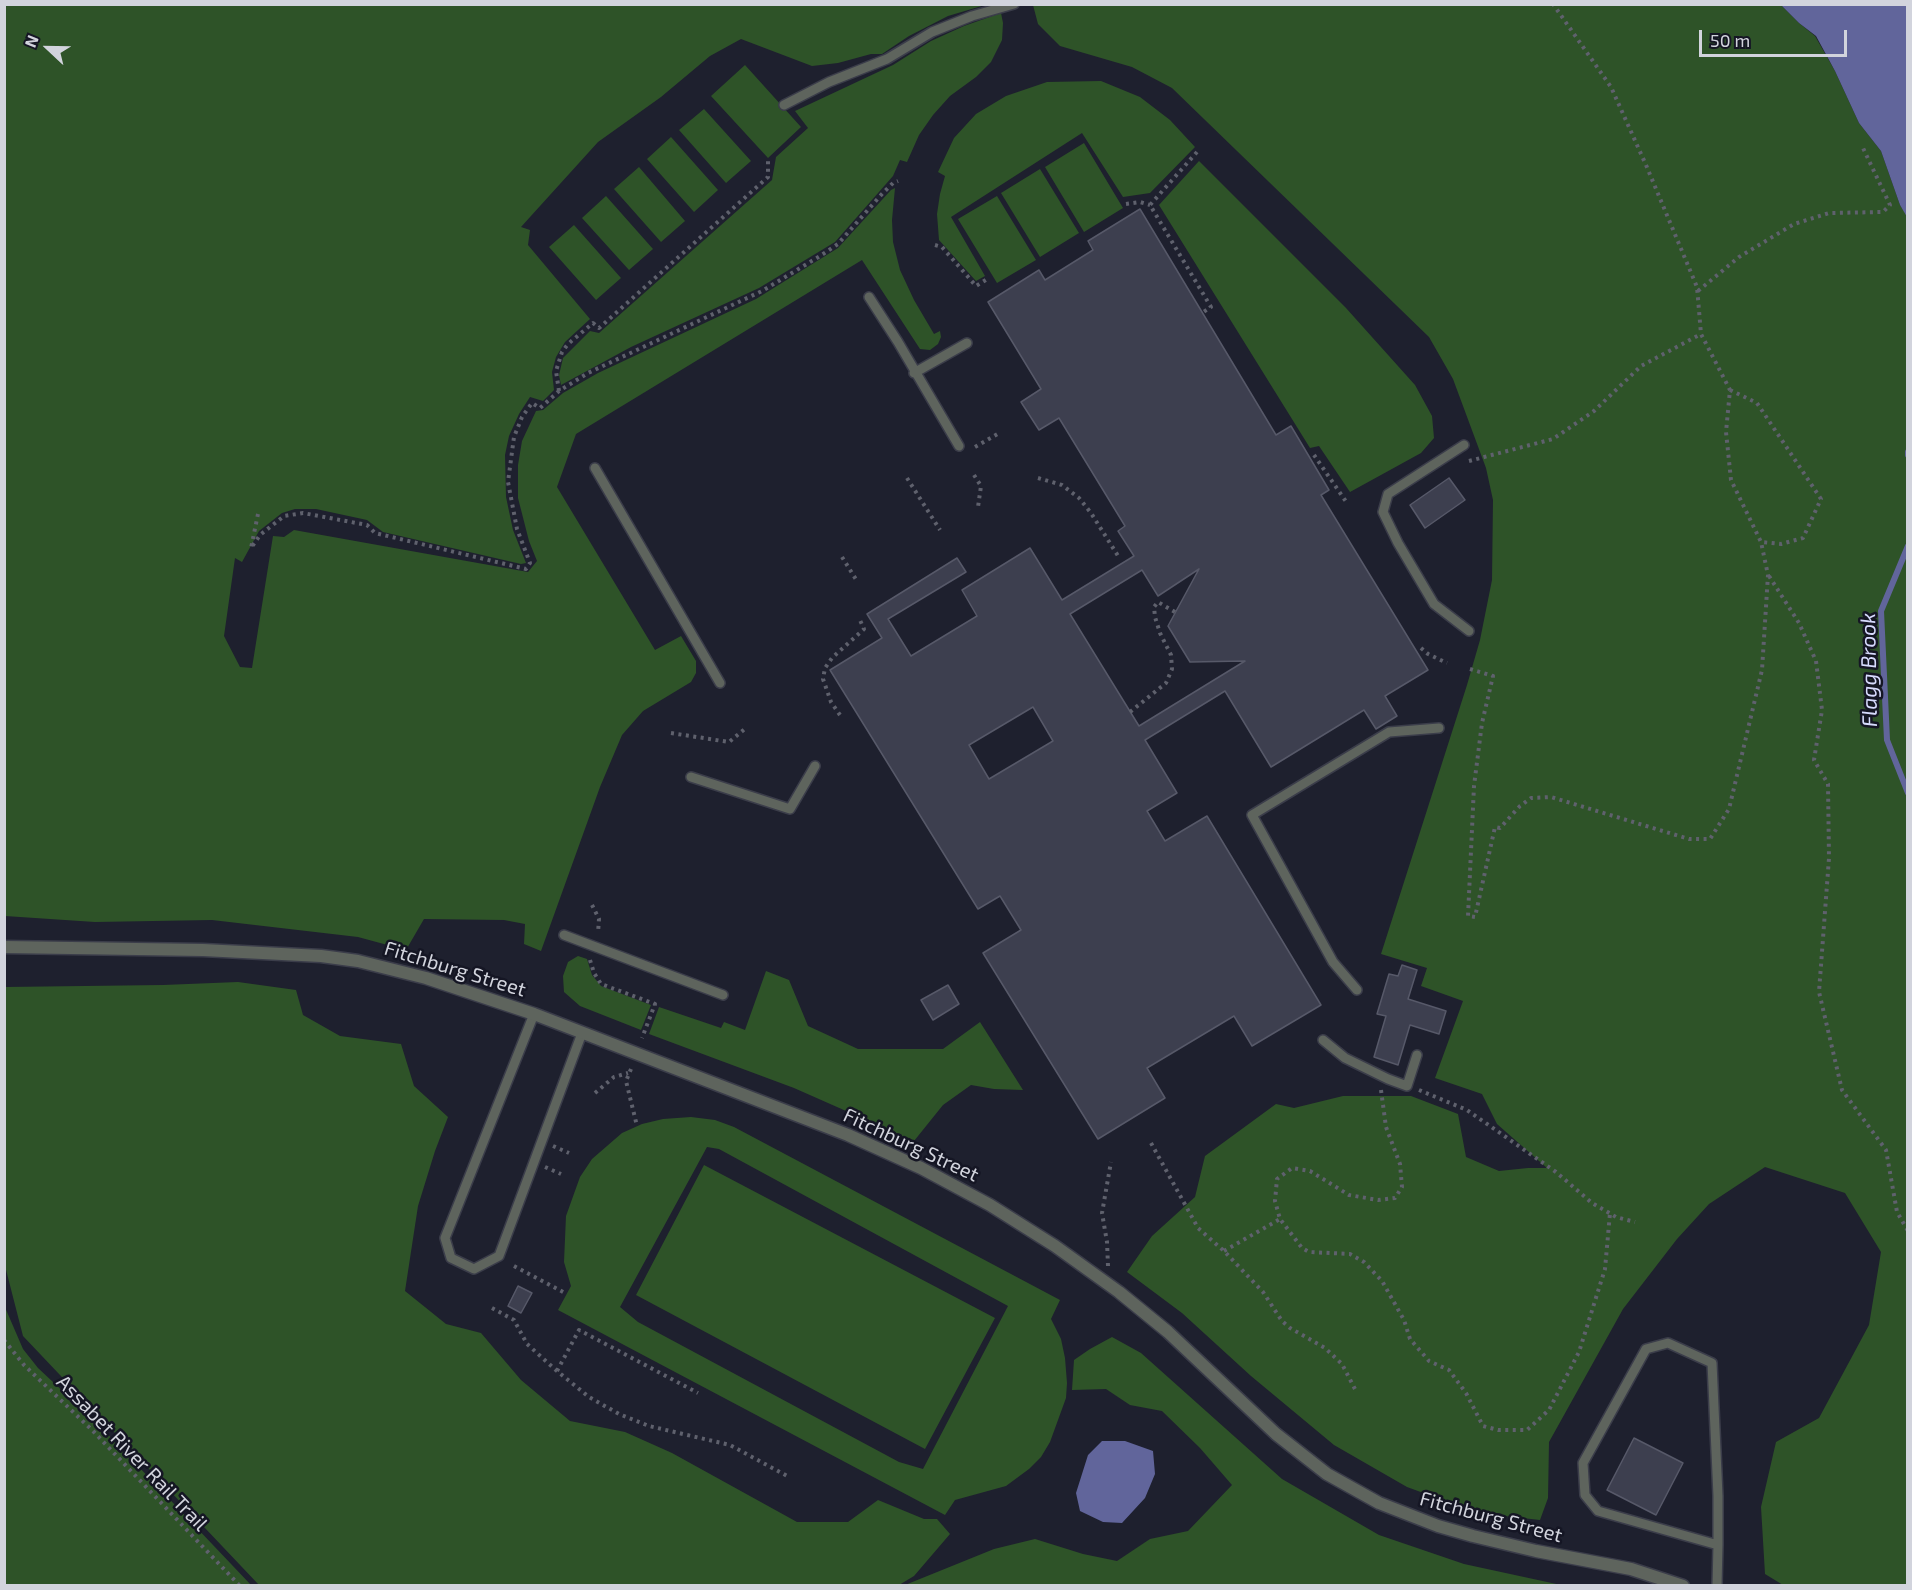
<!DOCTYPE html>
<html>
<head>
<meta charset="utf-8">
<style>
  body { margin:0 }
  #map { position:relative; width:1912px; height:1590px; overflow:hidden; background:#1e202e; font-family:"Exo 2",sans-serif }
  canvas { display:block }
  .frame { position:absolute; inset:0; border:6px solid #d2d4dd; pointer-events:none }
  .north { position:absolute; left:18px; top:18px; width:60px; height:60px; -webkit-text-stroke:4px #151624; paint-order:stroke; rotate:292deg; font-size:16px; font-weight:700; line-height:24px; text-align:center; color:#d2d4dd }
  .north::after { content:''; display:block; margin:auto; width:21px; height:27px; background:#d2d4dd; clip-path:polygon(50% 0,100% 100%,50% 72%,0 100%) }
  .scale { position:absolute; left:1699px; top:30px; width:148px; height:27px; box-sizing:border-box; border:3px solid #d2d4dd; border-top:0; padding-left:8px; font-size:18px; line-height:21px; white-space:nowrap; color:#d2d4dd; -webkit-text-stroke:4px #151624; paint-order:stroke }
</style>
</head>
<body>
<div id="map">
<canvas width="1912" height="1590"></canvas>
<div class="frame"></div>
<div class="north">N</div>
<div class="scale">50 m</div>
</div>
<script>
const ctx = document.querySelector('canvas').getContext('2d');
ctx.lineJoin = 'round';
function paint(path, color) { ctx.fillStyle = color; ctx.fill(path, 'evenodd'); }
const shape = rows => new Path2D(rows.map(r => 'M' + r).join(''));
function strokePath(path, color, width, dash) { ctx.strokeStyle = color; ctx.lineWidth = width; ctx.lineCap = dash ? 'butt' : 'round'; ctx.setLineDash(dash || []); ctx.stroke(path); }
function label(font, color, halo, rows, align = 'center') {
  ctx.font = font + ' "Exo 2",sans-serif'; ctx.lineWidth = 5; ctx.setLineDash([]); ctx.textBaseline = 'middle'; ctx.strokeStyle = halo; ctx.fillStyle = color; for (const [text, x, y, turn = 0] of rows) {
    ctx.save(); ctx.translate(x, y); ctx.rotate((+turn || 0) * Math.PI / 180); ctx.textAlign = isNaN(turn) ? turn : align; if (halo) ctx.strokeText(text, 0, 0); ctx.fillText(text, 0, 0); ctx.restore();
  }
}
const green = shape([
  [4,5,985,5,948,16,909,36,882,54,871,54,838,63,812,66,741,39,710,56,661,97,598,142,521,227,530,230,528,245,590,319,565,342,556,357,552,372,554,390,543,401,530,397,519,414,509,436,505,455,506,497,513,530,526,563,521,564,383,532,367,520,316,509,295,509,282,513,259,531,242,562,235,558,224,636,240,667,252,668,273,536,284,537,294,530,528,572,537,561,529,541,518,498,518,465,522,441,536,411,543,410,563,393,598,373,756,299,838,248,891,190,895,188,892,220,893,242,900,270,914,300,934,334,940,331,941,337,938,344,930,350,920,349,862,260,576,434,557,487,655,650,681,636,696,661,696,673,691,682,643,711,622,735,600,787,541,951,524,944,525,924,504,920,424,919,406,950,358,937,212,920,95,922,5,916],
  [1033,5,1781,5,1799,23,1815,36,1835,71,1859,123,1881,151,1900,205,1908,217,1907,1585,1783,1585,1765,1574,1761,1507,1776,1442,1819,1418,1869,1325,1881,1252,1845,1193,1765,1167,1709,1204,1677,1239,1623,1309,1549,1442,1548,1498,1540,1520,1478,1513,1407,1487,1334,1445,1251,1376,1182,1313,1127,1272,1152,1236,1195,1197,1205,1156,1276,1104,1294,1108,1343,1096,1411,1096,1458,1114,1466,1157,1499,1171,1528,1168,1547,1168,1497,1124,1482,1094,1435,1078,1463,1001,1421,986,1427,968,1381,954,1467,685,1480,640,1492,580,1493,500,1486,468,1453,379,1429,337,1172,88,1132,67,1060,46,1038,24],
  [1001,13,1003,23,1002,40,991,62,976,77,950,96,933,115,919,135,907,162,900,160,893,176,835,242,759,288,631,347,561,385,559,375,563,358,590,331,599,333,772,180,776,157,808,128,795,111,893,65,931,41,964,26],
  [745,65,801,127,768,158,711,96],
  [1101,81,1140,97,1170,120,1195,147,1150,193,1123,197,1082,133,951,217,985,276,976,281,939,240,937,214,940,194,945,176,938,172,954,138,976,114,1006,96,1047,82],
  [704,109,751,161,726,183,679,130],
  [671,137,718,190,694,212,647,159],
  [1084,143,1123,208,1084,232,1045,167],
  [1199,161,1346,308,1415,385,1432,416,1434,438,1421,453,1350,492,1319,446,1310,448,1159,205],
  [639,167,685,221,661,242,614,189],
  [1040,169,1079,233,1040,257,1001,193],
  [606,196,653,249,629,270,582,218],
  [997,196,1036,260,997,283,958,219],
  [574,225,621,278,596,300,549,247],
  [578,956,587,959,592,975,601,986,651,1005,641,1030,580,1006,564,992,563,976,568,962],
  [766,971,789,980,808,1026,858,1049,943,1049,980,1022,1023,1090,994,1089,971,1085,943,1105,914,1141,794,1088,649,1034,659,1007,721,1028,724,1022,745,1030],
  [238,982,296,990,303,1015,340,1036,401,1044,414,1086,448,1117,435,1151,418,1206,405,1291,446,1324,481,1333,521,1380,570,1421,625,1432,672,1453,797,1522,848,1522,878,1500,924,1519,937,1519,950,1534,914,1576,899,1585,259,1585,23,1336,4,1262,5,987,163,985],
  [691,1117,715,1120,734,1127,1060,1300,1051,1319,1061,1339,1065,1358,1067,1383,1066,1398,1050,1442,1041,1457,1029,1469,1006,1486,955,1500,945,1515,558,1310,571,1286,564,1262,566,1216,580,1177,592,1159,622,1133,642,1124,663,1119],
  [707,1147,719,1149,1008,1306,923,1469,899,1462,638,1322,620,1307],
  [704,1165,995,1318,925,1449,636,1295],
  [4,1305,23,1349,38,1368,99,1425,251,1585,5,1585],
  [1112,1337,1141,1353,1282,1479,1379,1535,1464,1564,1561,1585,905,1585,994,1549,1035,1539,1083,1554,1117,1561,1150,1539,1188,1531,1232,1485,1200,1448,1162,1411,1130,1405,1106,1389,1072,1390,1074,1360,1090,1349]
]);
const water = shape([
  [1781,5,1907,5,1907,217,1900,205,1881,151,1859,123,1835,71,1816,36,1799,23],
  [1102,1441,1125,1441,1153,1451,1155,1474,1145,1498,1122,1523,1103,1522,1080,1511,1076,1493,1088,1455]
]);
const stream = shape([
  [1908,452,1908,455],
  [1908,546,1881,611,1887,740,1908,793]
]);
const building = shape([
  [1140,209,1276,435,1291,426,1329,490,1321,495,1428,670,1385,696,1397,716,1376,729,1364,710,1271,767,1225,691,1145,740,1177,793,1147,811,1165,841,1207,816,1321,1005,1252,1046,1234,1016,1147,1068,1165,1098,1098,1139,983,953,1021,930,1000,896,978,909,830,670,882,638,867,614,957,558,966,572,888,619,911,656,977,616,962,590,1030,548,1062,600,1134,556,1118,531,1125,526,1059,418,1039,430,1021,402,1041,389,988,302,1039,270,1045,280,1093,250,1088,241,1140,209],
  [1199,569,1168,626,1190,662,1245,661,1139,726,1070,614,1142,570,1158,596,1199,569],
  [1033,707,1053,741,989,779,969,745,1033,707],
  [1449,478,1465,500,1425,528,1410,505,1449,478],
  [1402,965,1417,970,1408,999,1446,1011,1439,1034,1410,1025,1398,1065,1374,1057,1386,1016,1377,1014,1389,974,1398,976,1402,965],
  [948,985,959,1004,933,1020,921,1000,948,985],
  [518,1286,532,1293,521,1313,508,1306,518,1286],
  [1634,1438,1683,1463,1656,1515,1607,1490,1634,1438]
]);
const path = shape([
  [1197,152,1150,205,1211,307,1202,313],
  [1126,204,1140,202,1150,205],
  [935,245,942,247,976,286,989,278],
  [1698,291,1739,257,1794,224,1829,213,1883,212,1890,205,1863,148],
  [1730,390,1757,403,1821,499,1803,538,1781,544,1761,542],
  [559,391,556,371,562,352,568,344,593,323,599,328,768,177,768,158],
  [975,447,1001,432],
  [1314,455,1347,503],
  [1469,461,1553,439,1594,411,1641,366,1701,334],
  [974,475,981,486,978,507],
  [907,478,940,530],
  [1038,478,1062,485,1079,498,1091,513,1120,559],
  [258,514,251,548,260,535,284,516,303,513,367,525,375,533,526,569,530,563,517,529,508,482,514,437,522,417,532,403,540,408,559,391,588,373,762,291,820,256,838,244,881,195,893,183,898,181],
  [842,557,857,581],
  [1769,576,1799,623,1816,661,1822,710,1814,760,1828,784,1829,858,1819,992,1842,1090,1886,1150,1897,1212,1908,1231],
  [1421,648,1428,654,1447,663],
  [1470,669,1493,676,1482,723,1474,786,1468,916,1475,917,1495,827,1500,828,1520,806,1531,798,1551,797,1689,839,1710,839,1729,809,1762,670,1768,575,1761,542,1731,480,1726,432,1730,390,1701,334,1697,287,1646,165,1611,87,1553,4],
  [1130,712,1166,683,1172,669,1171,655,1160,633,1155,617,1154,607,1158,602,1175,612],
  [840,715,831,702,823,679,825,668,832,658,864,629,859,618],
  [671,733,729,742,746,728],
  [592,905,599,919,598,933],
  [590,960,594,973,601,984,655,1004,642,1038],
  [631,1069,626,1081,637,1126],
  [1381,1090,1386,1127,1400,1164,1402,1187,1395,1198,1378,1200,1349,1195,1310,1171,1292,1168,1277,1179,1275,1201,1280,1219,1302,1248,1309,1252,1350,1254,1364,1262,1382,1281,1404,1320,1410,1339,1429,1361,1449,1370,1466,1393,1483,1426,1498,1430,1527,1430,1549,1410,1579,1352,1605,1269,1610,1213],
  [1419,1090,1467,1110,1556,1172,1592,1203,1616,1217,1635,1222],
  [595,1093,614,1077,628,1073],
  [1151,1143,1198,1228,1224,1251,1263,1292,1282,1321,1290,1328,1325,1348,1342,1364,1356,1391],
  [553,1146,569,1153],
  [545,1167,561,1174],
  [1224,1251,1280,1219],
  [514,1266,567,1294],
  [1108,1266,1107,1242,1102,1213,1111,1162],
  [492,1308,514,1320,527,1344,557,1371,589,1397,619,1414,649,1426,730,1445,789,1477],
  [4,1340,24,1365,93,1431,240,1586],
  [557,1371,579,1330,698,1393]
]);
const service = shape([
  [784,105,829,82,887,59,932,32,972,16,1014,4],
  [869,297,898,342,959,446],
  [914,373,967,343],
  [1464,445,1388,494,1383,512,1398,543,1434,604,1469,631],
  [595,468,720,683],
  [691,777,790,809,815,766],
  [564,935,723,995],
  [1357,990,1333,962,1252,815,1389,732,1439,728],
  [534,1014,445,1238,451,1258,474,1269,499,1256,582,1033],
  [1323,1040,1345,1058,1388,1079,1407,1086,1417,1055],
  [1717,1586,1718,1545,1718,1496,1712,1363,1668,1343,1646,1349,1583,1463,1585,1495,1598,1511,1718,1545]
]);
const tertiary = shape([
  [4,947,203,950,321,956,358,961,426,978,534,1014,848,1135,921,1168,990,1205,1055,1246,1119,1292,1168,1332,1276,1434,1327,1474,1379,1503,1438,1526,1473,1536,1536,1551,1631,1569,1683,1586]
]);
const streetNames = [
  ["Fitchburg Street",455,969,17],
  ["Fitchburg Street",911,1145,25],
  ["Assabet River Rail Trail",132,1453,46],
  ["Fitchburg Street",1491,1517,15]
];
const waterNames = [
  ["Flagg Brook",1869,670,-91]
];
paint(green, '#2e5328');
paint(water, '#61659b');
strokePath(stream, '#61659b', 6);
paint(building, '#3d3f4f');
strokePath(building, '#575969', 1.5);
strokePath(service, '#3b3d4a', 12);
strokePath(tertiary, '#3b3d4a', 15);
strokePath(path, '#5f616d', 4, [3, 4.5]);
strokePath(service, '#5e645d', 9);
strokePath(tertiary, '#5e645d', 12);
label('20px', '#d2d4dd', '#151624', streetNames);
label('italic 21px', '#d7dbfd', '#151624', waterNames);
</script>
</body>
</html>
